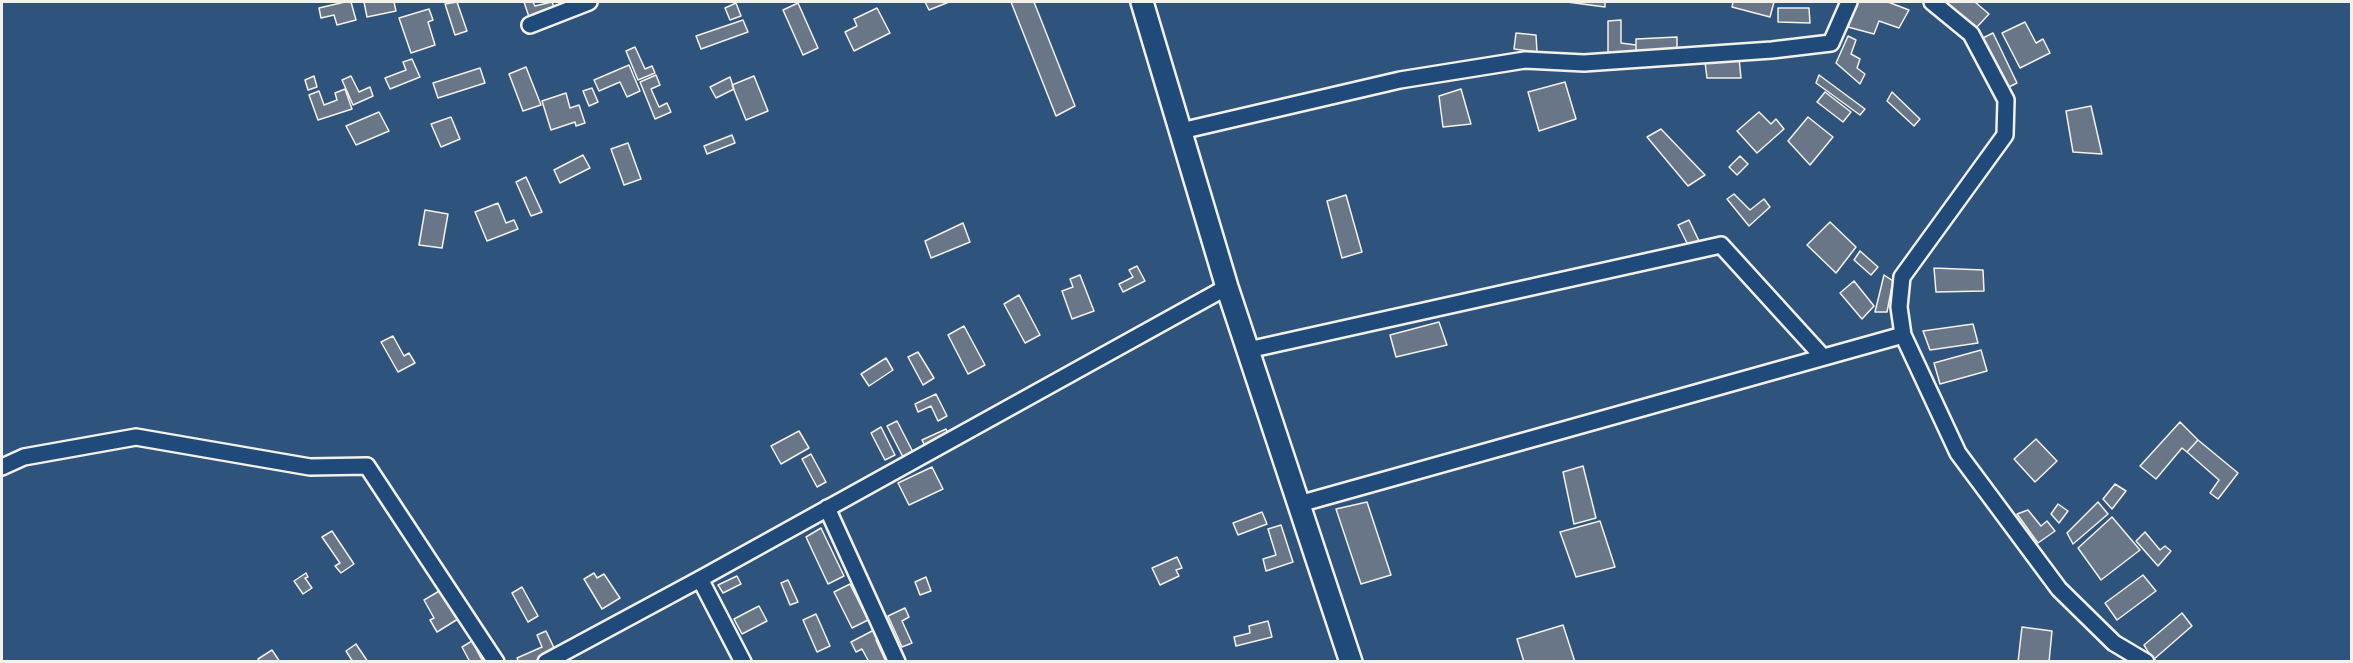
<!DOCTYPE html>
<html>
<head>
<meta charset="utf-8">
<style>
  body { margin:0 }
  #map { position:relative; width:2353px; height:663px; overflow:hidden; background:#2e537d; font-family:"Patrick Hand",sans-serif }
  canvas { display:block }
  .frame { position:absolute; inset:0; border:3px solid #f4f1e8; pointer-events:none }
</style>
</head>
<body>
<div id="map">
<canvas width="2353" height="663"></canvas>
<div class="frame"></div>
</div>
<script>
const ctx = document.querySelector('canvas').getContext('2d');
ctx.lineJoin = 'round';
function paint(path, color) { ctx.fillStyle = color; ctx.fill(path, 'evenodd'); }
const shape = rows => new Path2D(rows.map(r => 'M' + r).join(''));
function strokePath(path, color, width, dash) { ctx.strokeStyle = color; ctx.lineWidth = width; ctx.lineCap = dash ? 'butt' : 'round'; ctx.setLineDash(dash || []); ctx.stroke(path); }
const building = shape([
  [345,2,351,2,356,20,337,25,334,15,321,18,319,8,345,2],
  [364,2,394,2,396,11,367,17,364,2],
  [457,2,467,31,455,35,445,4,457,2],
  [524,2,533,2,535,6,552,2,556,12,530,20,524,2],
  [925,2,949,2,929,10,925,2],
  [1011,2,1034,2,1075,106,1056,116,1011,2],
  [1567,2,1605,2,1605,7,1567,2],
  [1733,2,1774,2,1770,17,1732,7,1733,2],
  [1856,2,1888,2,1909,10,1899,28,1879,21,1874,34,1848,27,1856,2],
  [1946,2,1975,2,1989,14,1976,28,1946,2],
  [736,3,741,16,730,20,725,8,736,3],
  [798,3,818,48,803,55,783,10,798,3],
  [877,8,890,33,854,51,845,32,857,26,854,19,877,8],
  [1778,8,1809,8,1810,23,1778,22,1778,8],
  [429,9,433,20,428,22,435,45,411,53,399,18,429,9],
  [743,20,748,32,701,49,696,36,743,20],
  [1621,20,1621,43,1636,45,1636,55,1608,56,1608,21,1621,20],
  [2025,22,2036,43,2043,39,2050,53,2020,68,2002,33,2025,22],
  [1516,33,1536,35,1537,52,1514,49,1516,33],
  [1993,33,2017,83,2005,89,1981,39,1993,33],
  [1848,36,1856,40,1851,54,1860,59,1857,68,1865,74,1860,84,1836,63,1848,36],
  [1677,37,1677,54,1636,55,1636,39,1677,37],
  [635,47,645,69,652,66,655,73,638,80,626,51,635,47],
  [1739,58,1741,78,1707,78,1705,62,1739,58],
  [412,59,420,77,390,89,385,78,406,70,403,62,412,59],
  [629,65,640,91,627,97,620,82,599,91,594,80,629,65],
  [526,67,541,105,523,111,509,74,526,67],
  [480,68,485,83,438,98,433,83,480,68],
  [656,75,660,85,651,89,659,107,667,103,671,112,655,119,640,82,656,75],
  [1819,75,1865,109,1860,115,1816,83,1819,75],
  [314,76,317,87,308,90,305,80,314,76],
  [351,76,359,92,370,87,373,96,353,105,342,80,351,76],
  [754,76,768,111,746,120,732,85,754,76],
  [730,77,734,89,716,98,710,87,730,77],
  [1565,82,1576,119,1539,131,1528,92,1565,82],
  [592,88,598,102,589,106,583,91,592,88],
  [345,89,352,109,318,120,309,95,319,91,324,105,337,100,335,93,345,89],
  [1461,89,1471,124,1443,127,1439,96,1461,89],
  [1825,92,1851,112,1843,122,1817,102,1825,92],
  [1892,92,1920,119,1914,126,1887,101,1892,92],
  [566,93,570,108,579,105,585,123,576,126,575,122,551,130,542,101,566,93],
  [2091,106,2102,154,2073,152,2066,111,2091,106],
  [379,112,389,131,356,145,346,126,379,112],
  [1759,112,1771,124,1776,119,1784,129,1757,153,1737,131,1759,112],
  [451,117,460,139,441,147,431,124,451,117],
  [1808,117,1833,137,1810,165,1788,141,1808,117],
  [1661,129,1705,175,1688,186,1647,137,1661,129],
  [732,135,735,143,707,154,704,146,732,135],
  [628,143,641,179,624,185,611,149,628,143],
  [583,155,590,168,560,183,554,170,583,155],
  [1740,156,1748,164,1737,175,1729,167,1740,156],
  [526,177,542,212,531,216,516,182,526,177],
  [1734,194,1750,210,1764,199,1770,207,1749,226,1727,199,1734,194],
  [1346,195,1362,252,1342,258,1327,201,1346,195],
  [498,203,506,223,514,220,518,229,487,241,475,212,498,203],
  [425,210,448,214,442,248,419,245,425,210],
  [1689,220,1700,243,1688,245,1678,225,1689,220],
  [1830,222,1856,247,1836,273,1807,245,1830,222],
  [963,223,970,242,931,258,925,241,963,223],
  [1860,251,1878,267,1871,275,1854,260,1860,251],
  [1137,266,1145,281,1123,292,1119,284,1133,277,1129,270,1137,266],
  [1934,268,1983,270,1984,291,1936,292,1934,268],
  [1080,275,1094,311,1072,319,1062,291,1073,287,1070,279,1080,275],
  [1884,275,1893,281,1887,312,1875,312,1884,275],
  [1854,281,1874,306,1862,319,1840,293,1854,281],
  [1019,295,1040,335,1025,343,1004,304,1019,295],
  [1439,322,1447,345,1396,357,1390,335,1439,322],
  [1973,324,1978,343,1930,350,1923,331,1973,324],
  [964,326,985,365,968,374,948,335,964,326],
  [393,336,404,356,409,353,415,363,398,372,381,342,393,336],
  [1981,350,1987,371,1940,384,1934,363,1981,350],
  [918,352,934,378,923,385,908,357,918,352],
  [886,358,893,370,869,386,861,374,886,358],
  [936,394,947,416,938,421,931,406,918,412,915,404,936,394],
  [897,421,914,454,904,459,887,426,897,421],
  [2180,422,2198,440,2187,452,2182,448,2156,479,2140,466,2180,422],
  [881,427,895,455,885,460,871,433,881,427],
  [946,429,950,437,926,448,922,440,946,429],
  [799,431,809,448,781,464,771,446,799,431],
  [2036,439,2057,461,2035,482,2014,459,2036,439],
  [2198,440,2238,473,2218,499,2210,493,2219,480,2187,452,2198,440],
  [811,454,826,482,817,487,802,459,811,454],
  [1583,466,1596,518,1574,524,1563,472,1583,466],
  [932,467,943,489,909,505,898,483,932,467],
  [2115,484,2126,491,2112,509,2103,499,2115,484],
  [1367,502,1391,575,1361,584,1336,509,1367,502],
  [2098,502,2108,514,2073,544,2067,533,2098,502],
  [2058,504,2068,511,2059,523,2051,514,2058,504],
  [2028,510,2041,526,2047,521,2055,531,2038,543,2017,514,2028,510],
  [1262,512,1267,524,1238,535,1233,523,1262,512],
  [2112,517,2140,550,2101,580,2078,548,2112,517],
  [1600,521,1615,567,1576,577,1560,532,1600,521],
  [1281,525,1293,562,1266,571,1263,559,1276,555,1268,529,1281,525],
  [821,528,844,576,828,584,806,537,821,528],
  [332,531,354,564,341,573,335,566,340,563,322,537,332,531],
  [2145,532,2160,550,2165,546,2171,551,2158,566,2136,541,2145,532],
  [1177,557,1182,568,1176,570,1179,576,1160,585,1152,568,1177,557],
  [306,573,308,577,305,578,312,588,303,594,294,581,306,573],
  [594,573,597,578,604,574,620,598,602,609,584,579,594,573],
  [2143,575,2156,591,2117,620,2105,603,2143,575],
  [737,576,741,584,723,593,718,585,737,576],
  [926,577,931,591,920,595,915,582,926,577],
  [788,580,798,602,790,605,781,583,788,580],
  [850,584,868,620,852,628,834,592,850,584],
  [522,587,538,616,528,622,512,593,522,587],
  [441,590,458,619,437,632,430,620,434,618,424,600,441,590],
  [759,606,767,621,742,634,734,619,759,606],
  [905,608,909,617,902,621,912,643,902,647,888,616,905,608],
  [2182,613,2192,626,2153,660,2144,645,2182,613],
  [816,614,830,646,817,652,803,620,816,614],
  [1268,621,1272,637,1236,646,1234,637,1250,633,1249,626,1268,621],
  [1563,625,1575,662,1524,662,1517,639,1563,625],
  [2022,627,2052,631,2049,662,2018,662,2022,627],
  [874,630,879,638,876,640,886,662,869,662,862,649,856,652,851,642,874,630],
  [546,631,556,652,536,662,519,662,517,658,542,647,537,635,546,631],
  [472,641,483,662,470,662,462,647,472,641],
  [356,644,368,662,353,662,346,651,356,644],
  [272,650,280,662,260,662,258,659,272,650]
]);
const street = shape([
  [1932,2,1971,34,2006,100,2005,135,1902,277,1899,307,1903,335,1958,453,2059,589,2114,643,2146,662],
  [530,25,589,2],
  [1181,131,1400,80,1525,60,1584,63,1772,50,1831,43,1849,2],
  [1248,350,1721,245,1823,357],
  [2,467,24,457,136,437,310,467,367,466,496,662],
  [1299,504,1903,335],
  [827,508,897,662],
  [700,579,743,662],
  [546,662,700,579,1227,287]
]);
const secondary = shape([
  [1142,2,1227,287,1351,662]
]);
paint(building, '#687687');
strokePath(building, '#f4f1e8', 1.5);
strokePath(street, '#f4f1e8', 20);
strokePath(secondary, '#f4f1e8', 26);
strokePath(street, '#1f4a7a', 15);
strokePath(secondary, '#1f4a7a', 21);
</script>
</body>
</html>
